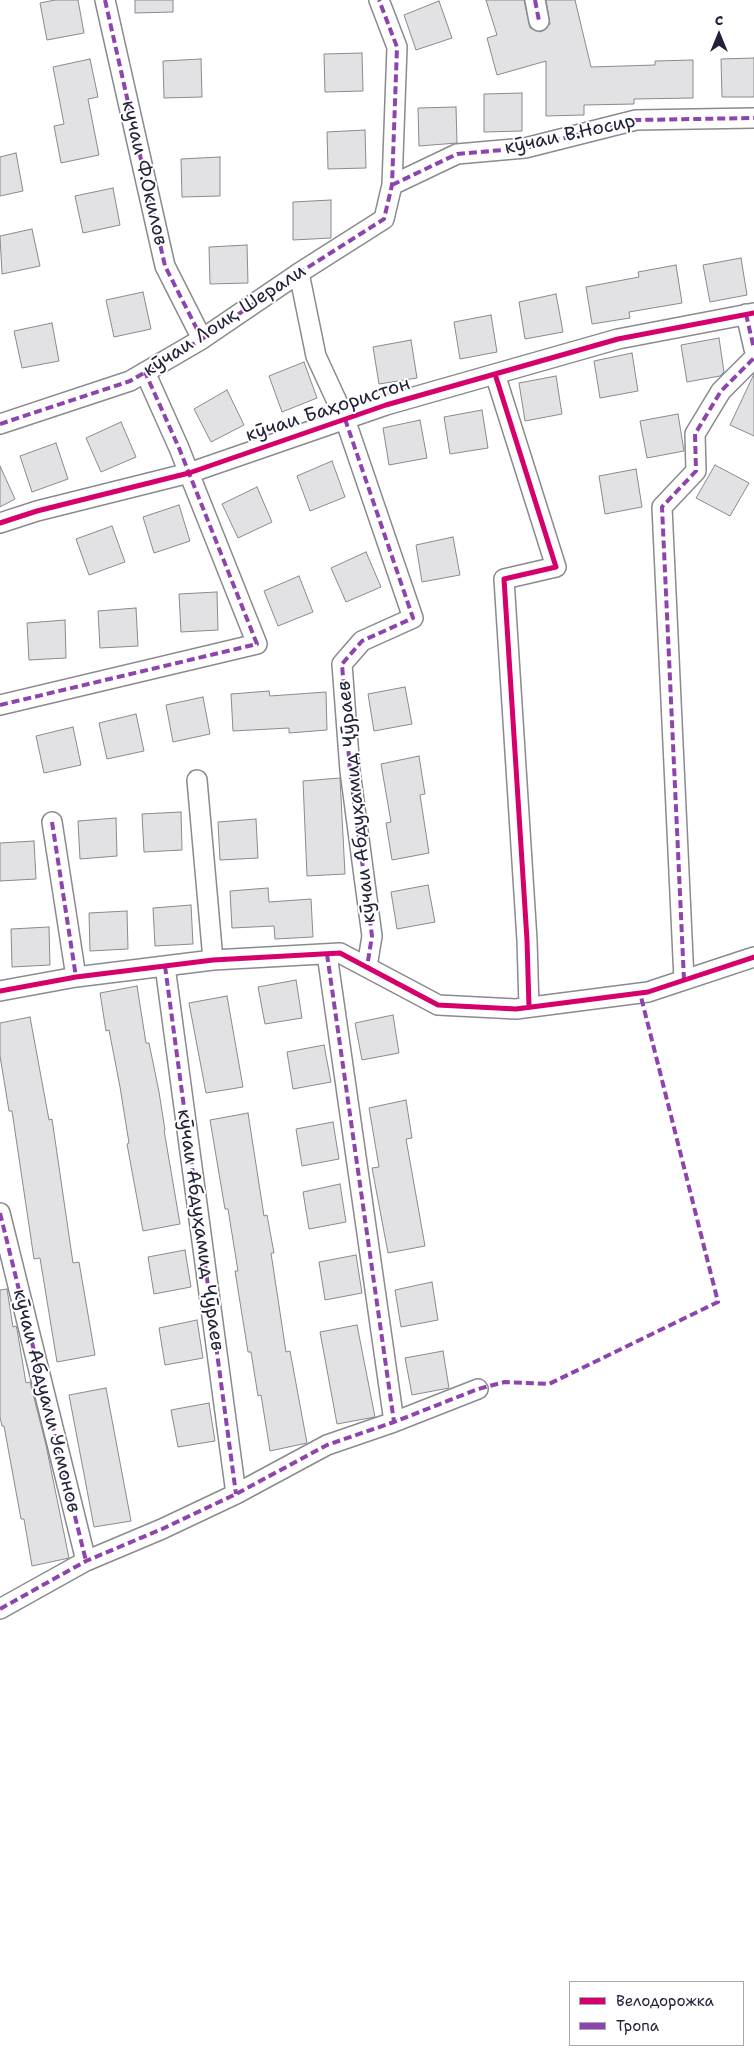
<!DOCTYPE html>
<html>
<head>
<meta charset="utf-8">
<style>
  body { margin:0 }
  #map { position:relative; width:754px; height:2056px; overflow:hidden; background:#fff; font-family:"Shantell Sans",sans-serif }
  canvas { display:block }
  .legend { position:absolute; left:569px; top:1981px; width:175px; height:65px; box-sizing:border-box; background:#fff; border:1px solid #a7a7b1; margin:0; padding:6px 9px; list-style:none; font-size:15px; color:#22223b }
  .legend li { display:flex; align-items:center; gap:10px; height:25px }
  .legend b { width:25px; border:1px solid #a7a7b1 }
  .north { position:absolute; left:694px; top:10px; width:50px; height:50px; -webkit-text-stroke:4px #fff; paint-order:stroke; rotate:0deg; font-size:14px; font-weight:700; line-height:20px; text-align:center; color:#22223b }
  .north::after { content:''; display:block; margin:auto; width:18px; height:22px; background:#22223b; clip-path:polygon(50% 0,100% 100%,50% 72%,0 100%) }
</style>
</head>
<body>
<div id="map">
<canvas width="754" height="2056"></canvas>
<ul class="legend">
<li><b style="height:6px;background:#d6006c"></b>Велодорожка</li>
<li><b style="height:6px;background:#8e44ad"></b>Тропа</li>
</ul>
<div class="north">С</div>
</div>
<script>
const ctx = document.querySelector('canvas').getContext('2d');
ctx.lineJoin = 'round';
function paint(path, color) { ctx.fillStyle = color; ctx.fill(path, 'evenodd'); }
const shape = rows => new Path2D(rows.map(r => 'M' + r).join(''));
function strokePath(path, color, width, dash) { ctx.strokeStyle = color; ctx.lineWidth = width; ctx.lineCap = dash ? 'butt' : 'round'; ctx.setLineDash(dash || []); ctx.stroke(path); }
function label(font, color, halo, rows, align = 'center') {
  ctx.font = font + ' "Shantell Sans",sans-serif'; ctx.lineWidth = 4; ctx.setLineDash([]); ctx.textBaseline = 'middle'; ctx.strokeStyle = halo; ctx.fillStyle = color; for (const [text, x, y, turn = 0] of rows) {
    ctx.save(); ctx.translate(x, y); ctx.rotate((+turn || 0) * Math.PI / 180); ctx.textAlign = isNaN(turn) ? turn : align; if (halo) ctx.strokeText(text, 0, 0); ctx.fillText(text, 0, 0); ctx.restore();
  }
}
const building = shape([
  [55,0,78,0,84,33,47,40,40,3,55,0],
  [135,0,173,0,173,12,135,13,135,0],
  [486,0,524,0,530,28,541,32,550,24,546,0,575,0,591,67,655,65,655,61,693,60,693,98,634,99,634,104,584,105,584,115,546,116,546,61,497,75,487,38,497,35,486,0],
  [439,1,452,38,416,50,404,15,439,1],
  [362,53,363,91,325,92,324,54,362,53],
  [754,58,754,97,722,97,721,59,754,58],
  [90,59,98,97,88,99,99,155,61,163,54,126,64,124,53,67,90,59],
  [201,59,202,97,164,98,163,61,201,59],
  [522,93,522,131,484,132,484,94,522,93],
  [456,107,457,143,419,146,418,108,456,107],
  [365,130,366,168,328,169,327,132,365,130],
  [16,153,23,191,0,196,0,157,16,153],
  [220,157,220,196,182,197,181,159,220,157],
  [113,188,120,225,83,233,75,196,113,188],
  [331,200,331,238,293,240,293,202,331,200],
  [32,229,40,266,2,274,0,236,32,229],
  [247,245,248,283,210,284,209,247,247,245],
  [741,258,747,295,710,302,703,265,741,258],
  [676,265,682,303,629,312,630,318,592,324,586,287,639,277,638,272,676,265],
  [143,292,151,329,114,337,106,300,143,292],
  [556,294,563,332,525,339,519,302,556,294],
  [491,315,497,352,460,359,454,322,491,315],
  [52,323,59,361,22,368,14,331,52,323],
  [719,338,724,372,720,376,687,382,681,345,719,338],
  [411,340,417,378,379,384,373,347,411,340],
  [632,353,638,391,600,398,594,361,632,353],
  [304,362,317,398,282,412,269,376,304,362],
  [754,374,754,436,730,425,754,374],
  [556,376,562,414,525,421,519,383,556,376],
  [227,390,244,425,211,442,194,409,227,390],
  [482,410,488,448,450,454,444,417,482,410],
  [678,414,684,451,647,458,640,421,678,414],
  [420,420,427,458,389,465,383,428,420,420],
  [121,422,136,457,101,472,86,438,121,422],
  [56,443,68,479,32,492,20,456,56,443],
  [332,461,345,497,310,511,297,476,332,461],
  [715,465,749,483,730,516,696,498,715,465],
  [0,466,15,499,0,507,0,466],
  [636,469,642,507,605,514,599,476,636,469],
  [257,487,272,522,238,538,222,504,257,487],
  [179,505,190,541,154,553,143,517,179,505],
  [112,526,125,562,89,575,76,539,112,526],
  [453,537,460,575,422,582,416,545,453,537],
  [366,552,381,587,346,602,331,568,366,552],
  [299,576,313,612,278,626,264,591,299,576],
  [217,592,218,630,181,632,179,594,217,592],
  [136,608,138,646,100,648,98,611,136,608],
  [65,620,66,658,29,660,27,623,65,620],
  [405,687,412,724,374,731,368,694,405,687],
  [269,691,270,696,326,692,327,730,289,733,289,728,233,731,231,694,269,691],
  [203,697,210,734,173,742,166,705,203,697],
  [136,714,144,751,107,759,99,723,136,714],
  [73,727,81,765,44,773,36,736,73,727],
  [419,756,425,794,420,795,429,853,392,860,386,823,391,822,381,764,419,756],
  [340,778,345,874,307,876,303,781,340,778],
  [181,812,182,850,144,852,142,814,181,812],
  [116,818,117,856,80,859,78,821,116,818],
  [256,819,258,858,220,860,218,822,256,819],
  [34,841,36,879,0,881,0,843,34,841],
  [428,885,435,922,397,929,391,892,428,885],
  [268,888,269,902,311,899,313,937,275,939,274,926,232,928,230,891,268,888],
  [191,905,193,944,155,946,153,908,191,905],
  [127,911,128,949,90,951,89,913,127,911],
  [49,927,50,965,12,967,11,929,49,927],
  [296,980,302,1018,265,1024,258,987,296,980],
  [137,986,146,1043,149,1043,159,1092,165,1130,164,1130,180,1224,143,1231,127,1144,129,1143,120,1087,109,1030,106,1031,100,993,137,986],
  [227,996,243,1087,206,1093,189,1003,227,996],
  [393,1015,399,1053,362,1060,355,1023,393,1015],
  [30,1017,49,1120,52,1119,73,1263,79,1262,95,1355,57,1362,40,1258,34,1259,12,1111,9,1111,0,1056,0,1023,30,1017],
  [324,1045,331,1082,293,1089,287,1052,324,1045],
  [406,1100,412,1138,406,1139,425,1246,388,1253,372,1168,379,1167,369,1108,406,1100],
  [248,1113,264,1216,267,1215,274,1253,271,1253,286,1352,290,1351,307,1443,270,1451,261,1395,258,1396,251,1352,248,1352,235,1271,238,1271,228,1209,225,1209,210,1120,248,1113],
  [333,1122,339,1159,302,1166,296,1129,333,1122],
  [340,1184,346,1222,309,1229,303,1192,340,1184],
  [185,1250,191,1287,154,1294,148,1257,185,1250],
  [356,1255,362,1293,325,1300,319,1262,356,1255],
  [432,1282,438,1320,401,1327,395,1290,432,1282],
  [7,1289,13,1327,16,1326,17,1329,26,1383,30,1382,46,1445,69,1558,32,1566,24,1519,21,1519,4,1426,2,1426,0,1417,0,1290,7,1289],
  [197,1320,203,1358,165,1365,159,1328,197,1320],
  [357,1325,375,1417,337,1424,320,1332,357,1325],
  [443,1351,449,1388,412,1395,405,1358,443,1351],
  [106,1388,131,1521,94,1527,69,1395,106,1388],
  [209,1403,215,1441,178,1447,171,1410,209,1403]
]);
const minor = shape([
  [105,0,165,266,202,339],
  [535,0,539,21],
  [392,185,457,154,525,148,636,120,754,118],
  [299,273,316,356,345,419,413,618,362,641,342,664,350,771,372,936,367,967],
  [746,314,754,349],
  [495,374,556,567,504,579,527,940,529,1007],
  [0,424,130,381,202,339,299,273,384,219,392,185,397,47,379,0],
  [0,523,37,511,189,473,386,405,618,339,754,313],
  [0,705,257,644,179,448,145,372],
  [197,780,213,960],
  [52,822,76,977],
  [327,954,394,1422],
  [165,966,236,1494],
  [684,980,662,507,696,471,695,434,721,391,754,358],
  [0,991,76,977,213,960,340,953,438,1005,516,1009,648,992,754,957],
  [0,1213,86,1561],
  [0,1609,86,1561,162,1529,236,1494,327,1445,394,1422,478,1389]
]);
const quiet = shape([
  [105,0,165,266,202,339],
  [535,0,539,21],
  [392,185,457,154,525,148,636,120,754,118],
  [746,314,754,349],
  [345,419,413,618,362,641,342,664,350,771,372,936,367,967],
  [0,424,130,381,202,339,299,273,384,219,392,185,397,47,379,0],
  [0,705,257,644,179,448,145,372],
  [52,822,76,977],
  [327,954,394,1422],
  [165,966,236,1494],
  [684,980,662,507,696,471,695,434,721,391,754,358],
  [0,1213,86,1561],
  [0,1609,86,1561,162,1529,236,1494,327,1445,394,1422,478,1389,505,1382,549,1384,718,1302,640,993]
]);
const cycleway = shape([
  [495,374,556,567,504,579,527,940,529,1007],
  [0,523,37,511,189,473,386,405,618,339,754,313],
  [0,991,76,977,213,960,340,953,438,1005,516,1009,648,992,754,957]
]);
const streetNames = [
  ["кӯчаи В.Носир",570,135,-12],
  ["кучаи Ф.Окилов",144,173,77],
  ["кӯчаи Лоиқ Шерали",225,321,-33],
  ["кӯчаи Баҳористон",328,410,-18],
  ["кӯчаи Абдуҳамид Ҷӯраев",357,802,-96],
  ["кӯчаи Абдуҳамид Ҷӯраев",200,1230,82],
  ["кӯчаи Абдуали Усмонов",46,1401,76]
];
paint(building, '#e2e2e4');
strokePath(building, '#8a8a8f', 1);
strokePath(minor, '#8a8a8f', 22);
strokePath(minor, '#fff', 19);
strokePath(quiet, '#8e44ad', 4, [8, 4]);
strokePath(cycleway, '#d6006c', 5);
label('19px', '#22223b', '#fff', streetNames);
</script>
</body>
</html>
